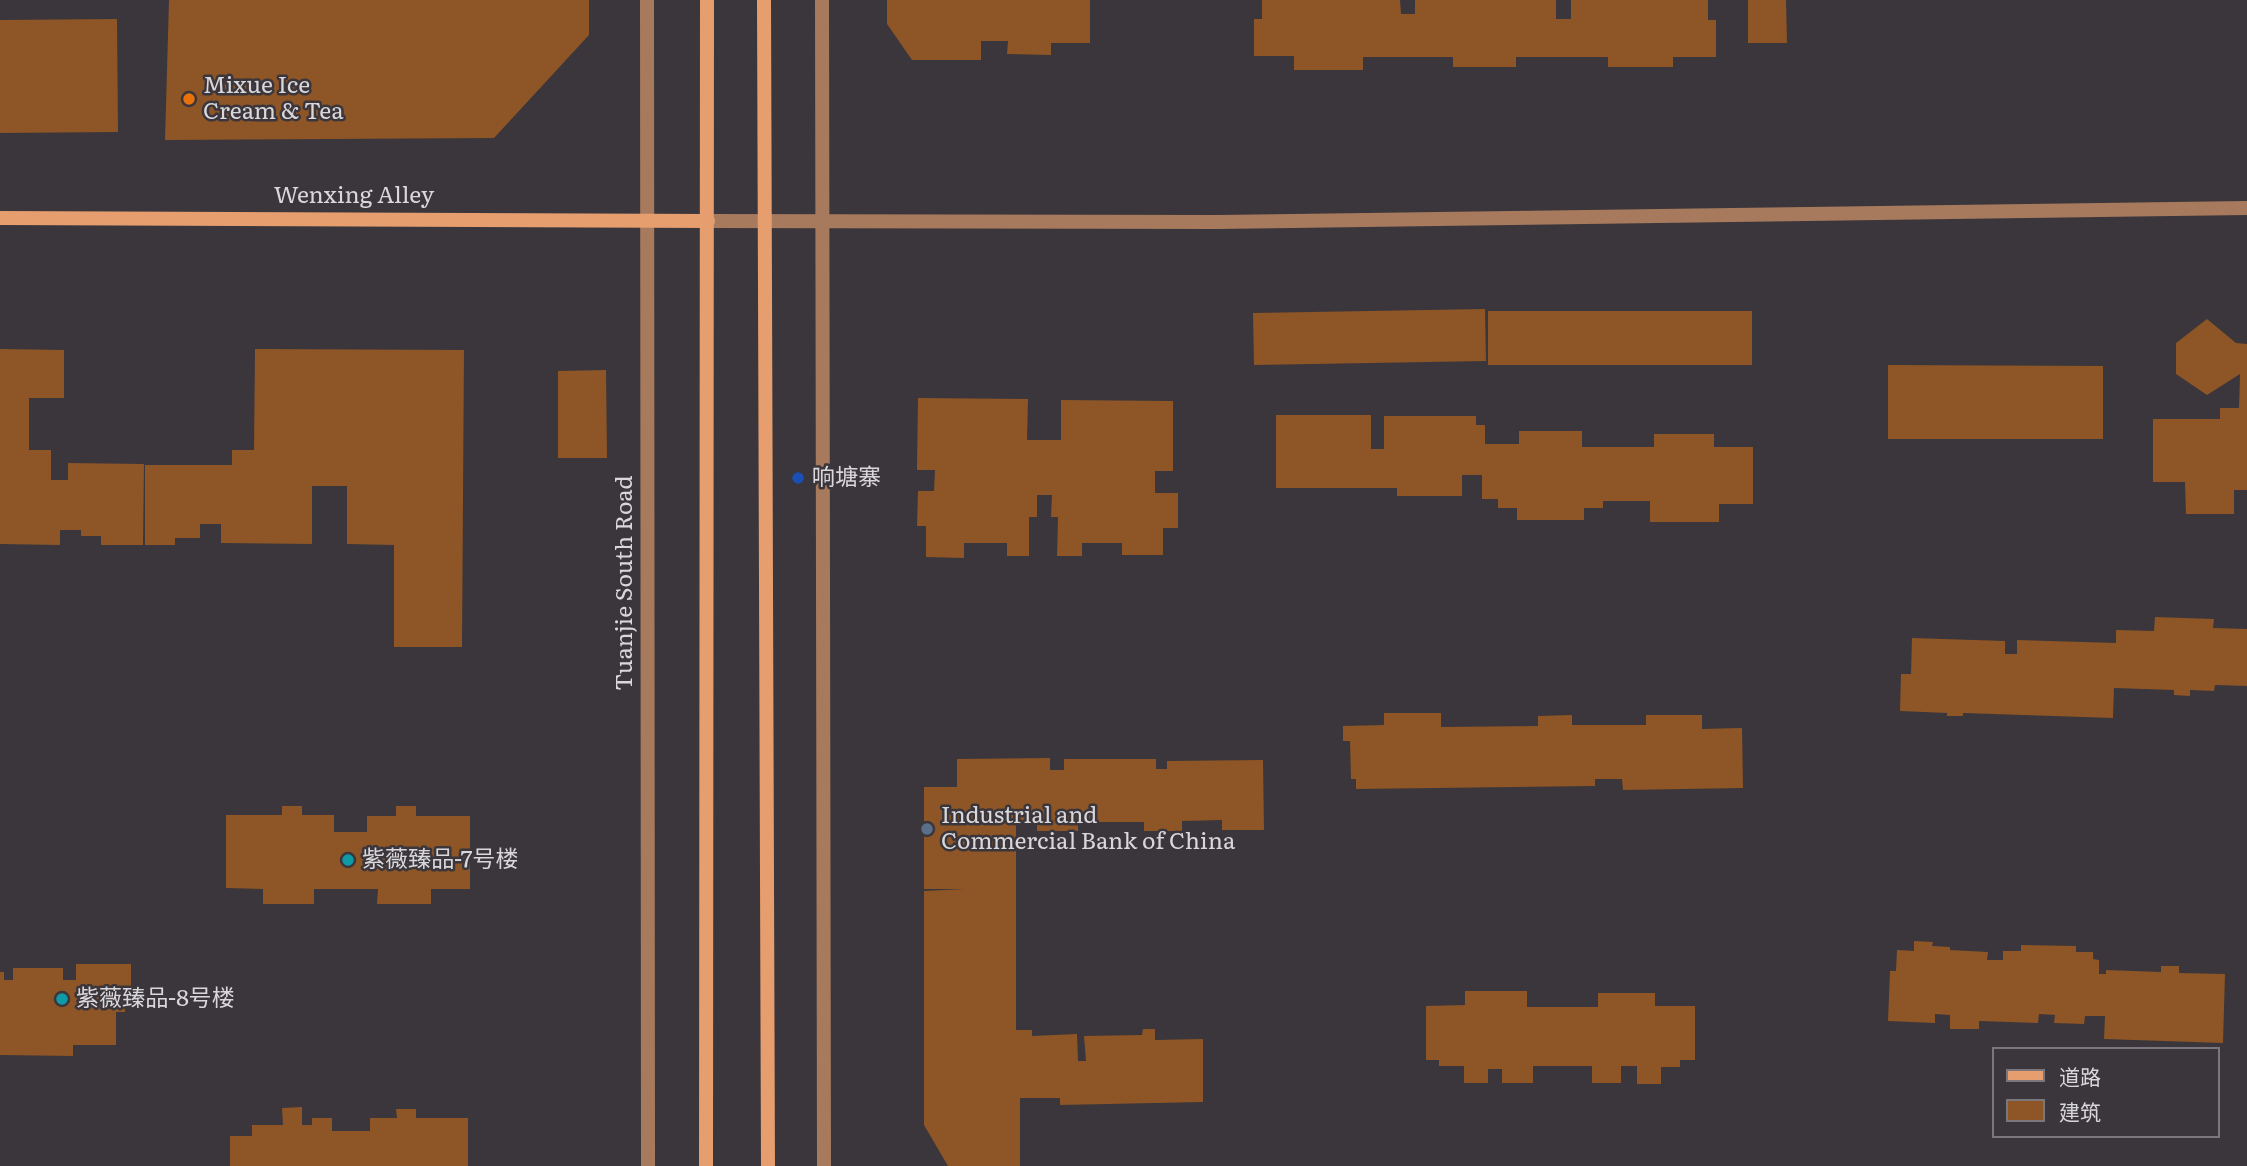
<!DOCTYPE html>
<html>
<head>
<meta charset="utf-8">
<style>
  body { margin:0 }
  #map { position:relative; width:2247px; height:1166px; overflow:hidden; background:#3a363b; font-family:Literata,"Noto Sans SC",serif }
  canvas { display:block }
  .legend { position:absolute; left:1992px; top:1047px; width:228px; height:91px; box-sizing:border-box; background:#3a363b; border:2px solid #7a767b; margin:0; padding:9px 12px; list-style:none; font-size:21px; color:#d9d7da }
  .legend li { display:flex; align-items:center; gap:14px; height:35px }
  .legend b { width:35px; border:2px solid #7a767b }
</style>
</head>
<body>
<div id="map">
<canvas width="2247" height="1166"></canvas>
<ul class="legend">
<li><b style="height:9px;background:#e69e6f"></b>道路</li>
<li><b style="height:19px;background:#8e5526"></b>建筑</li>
</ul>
</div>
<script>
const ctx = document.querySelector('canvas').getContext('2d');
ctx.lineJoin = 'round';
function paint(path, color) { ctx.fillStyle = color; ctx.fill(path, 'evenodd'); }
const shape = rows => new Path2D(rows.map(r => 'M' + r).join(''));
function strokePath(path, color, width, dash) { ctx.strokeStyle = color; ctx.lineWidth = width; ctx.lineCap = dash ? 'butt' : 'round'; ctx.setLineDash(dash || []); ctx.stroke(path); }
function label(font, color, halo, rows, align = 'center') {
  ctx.font = font + ' Literata,"Noto Sans SC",serif'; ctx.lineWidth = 5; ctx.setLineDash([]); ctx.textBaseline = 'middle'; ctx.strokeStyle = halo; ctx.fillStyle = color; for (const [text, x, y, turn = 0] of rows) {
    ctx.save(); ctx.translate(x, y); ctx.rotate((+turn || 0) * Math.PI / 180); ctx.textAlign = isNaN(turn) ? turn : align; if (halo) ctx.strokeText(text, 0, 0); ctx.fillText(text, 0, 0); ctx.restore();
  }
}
const building = shape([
  [169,0,589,0,589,35,494,138,165,140],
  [887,0,1090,0,1090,43,1051,43,1051,55,1007,54,1008,41,981,41,981,60,912,60,887,24],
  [1262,0,1400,0,1401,14,1415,14,1415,0,1556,0,1556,19,1571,19,1571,0,1708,0,1708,20,1716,20,1716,57,1673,57,1673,67,1608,67,1608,57,1516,57,1516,67,1453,67,1453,57,1363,57,1363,70,1294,70,1294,56,1254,56,1254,19,1262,19],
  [1748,0,1786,0,1787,43,1748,43],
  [117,19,118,132,0,133,0,20],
  [1485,309,1486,361,1254,365,1253,313],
  [1488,311,1752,311,1752,365,1488,365],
  [2207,319,2236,343,2247,344,2247,490,2234,490,2234,514,2186,514,2185,482,2153,482,2153,419,2220,419,2220,408,2239,408,2240,374,2207,395,2176,374,2176,343],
  [0,349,64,350,64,398,29,398,29,450,51,450,51,480,68,480,68,463,144,464,143,545,101,545,101,536,81,536,81,530,60,530,60,545,0,544],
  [255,349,464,350,462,647,394,647,394,545,347,544,347,486,312,486,312,544,221,543,221,524,200,524,200,538,175,538,175,545,145,545,145,465,232,465,232,450,254,450],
  [1888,365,2103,366,2103,439,1888,439],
  [606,370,607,458,558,458,558,371],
  [918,398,1028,399,1027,440,1061,440,1061,400,1173,401,1173,471,1155,471,1155,493,1178,493,1178,528,1163,528,1163,555,1122,555,1122,543,1082,543,1082,556,1057,556,1058,517,1051,517,1052,495,1037,495,1037,517,1029,517,1029,556,1007,556,1007,543,964,543,964,558,926,557,926,526,917,526,918,491,934,491,935,470,917,470],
  [1276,415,1371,415,1371,449,1384,449,1384,416,1476,416,1476,425,1485,425,1485,444,1519,444,1519,431,1582,431,1582,447,1654,447,1654,434,1714,434,1714,447,1753,447,1753,504,1719,504,1719,522,1650,522,1650,501,1603,501,1603,508,1584,508,1584,520,1517,520,1517,508,1498,508,1498,499,1482,499,1482,475,1462,475,1462,496,1397,496,1397,488,1276,488],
  [2155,617,2214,619,2213,628,2247,629,2247,686,2215,685,2214,691,2190,690,2190,696,2174,695,2174,690,2114,688,2113,718,1963,713,1963,716,1947,716,1947,713,1900,711,1901,674,1911,674,1912,638,2005,641,2005,654,2017,654,2017,640,2116,643,2116,630,2154,631],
  [1384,713,1441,713,1441,727,1538,726,1538,716,1572,715,1572,725,1646,725,1646,715,1702,715,1702,729,1742,728,1743,788,1623,790,1622,779,1595,779,1595,786,1356,789,1356,779,1351,779,1350,741,1343,741,1343,726,1384,725],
  [1050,758,1050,770,1064,770,1064,759,1156,759,1156,769,1167,769,1167,761,1263,760,1264,830,1222,830,1222,820,1182,821,1182,831,1144,831,1144,822,1078,822,1078,831,1037,831,1037,822,1016,822,1016,1030,1032,1030,1032,1036,1077,1034,1078,1061,1086,1061,1084,1036,1142,1035,1143,1029,1155,1029,1155,1040,1203,1039,1203,1102,1060,1105,1060,1098,1020,1098,1020,1166,948,1166,924,1125,924,891,965,889,924,889,924,787,957,787,957,759],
  [282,806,302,806,302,815,334,815,334,832,367,832,367,816,396,816,396,806,416,806,416,816,470,816,470,889,431,889,431,904,377,904,378,889,314,889,314,904,263,904,263,889,226,888,226,815,282,815],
  [1914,941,1933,942,1932,946,1950,947,1950,950,1988,952,1987,960,2003,960,2003,951,2021,951,2021,945,2076,946,2076,952,2093,952,2093,959,2099,960,2099,974,2106,974,2106,970,2161,972,2161,966,2179,966,2179,973,2225,974,2223,1043,2104,1039,2105,1016,2085,1016,2084,1024,2054,1023,2055,1015,2039,1014,2038,1023,1979,1021,1979,1029,1950,1029,1950,1015,1935,1014,1935,1023,1888,1021,1890,971,1896,971,1897,950,1914,951],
  [76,964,131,964,131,986,125,986,125,1012,116,1012,116,1045,73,1045,73,1056,0,1055,0,972,4,972,4,980,13,980,13,968,63,968,63,980,76,980],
  [1465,991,1527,991,1527,1007,1598,1007,1598,993,1655,993,1655,1006,1695,1006,1695,1060,1680,1060,1680,1067,1661,1067,1661,1084,1637,1084,1637,1066,1621,1066,1621,1083,1592,1083,1592,1066,1533,1066,1533,1083,1502,1083,1502,1069,1488,1069,1488,1083,1464,1083,1464,1066,1439,1066,1439,1060,1426,1060,1426,1006,1465,1005],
  [302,1107,302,1125,312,1125,312,1118,332,1118,332,1131,370,1131,370,1118,397,1118,396,1109,416,1109,416,1118,468,1118,468,1166,230,1166,230,1136,252,1136,252,1125,283,1125,282,1108]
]);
const street = shape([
  [647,0,648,1166],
  [822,0,824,1166],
  [708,221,1218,222,2247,208]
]);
const secondary = shape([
  [764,0,768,1166],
  [0,218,708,221],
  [706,1166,707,0]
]);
const markers = [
  [189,99,7,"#e8710a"],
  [798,478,7,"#1a4fb4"],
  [927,829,7,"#5c6f8a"],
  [348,860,7,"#0f9aa8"],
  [62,999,7,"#0f9aa8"]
];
const poiNames = [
  ["Mixue Ice",203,86],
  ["Cream & Tea",203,112],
  ["响塘寨",812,478],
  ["Industrial and",941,816],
  ["Commercial Bank of China",941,842],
  ["紫薇臻品-7号楼",362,860],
  ["紫薇臻品-8号楼",76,999]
];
const streetNames = [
  ["Wenxing Alley",354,196],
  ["Tuanjie South Road",625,583,-90]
];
paint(building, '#8e5526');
strokePath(street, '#a77a5d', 14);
strokePath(secondary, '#e69e6f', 14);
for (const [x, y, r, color] of markers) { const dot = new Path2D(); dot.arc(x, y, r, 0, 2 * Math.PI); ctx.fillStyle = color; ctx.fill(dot); strokePath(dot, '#3a363b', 2.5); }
label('23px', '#d9d7da', '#3a363b', poiNames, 'left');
label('23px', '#d9d7da', '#3a363b', streetNames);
</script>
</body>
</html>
